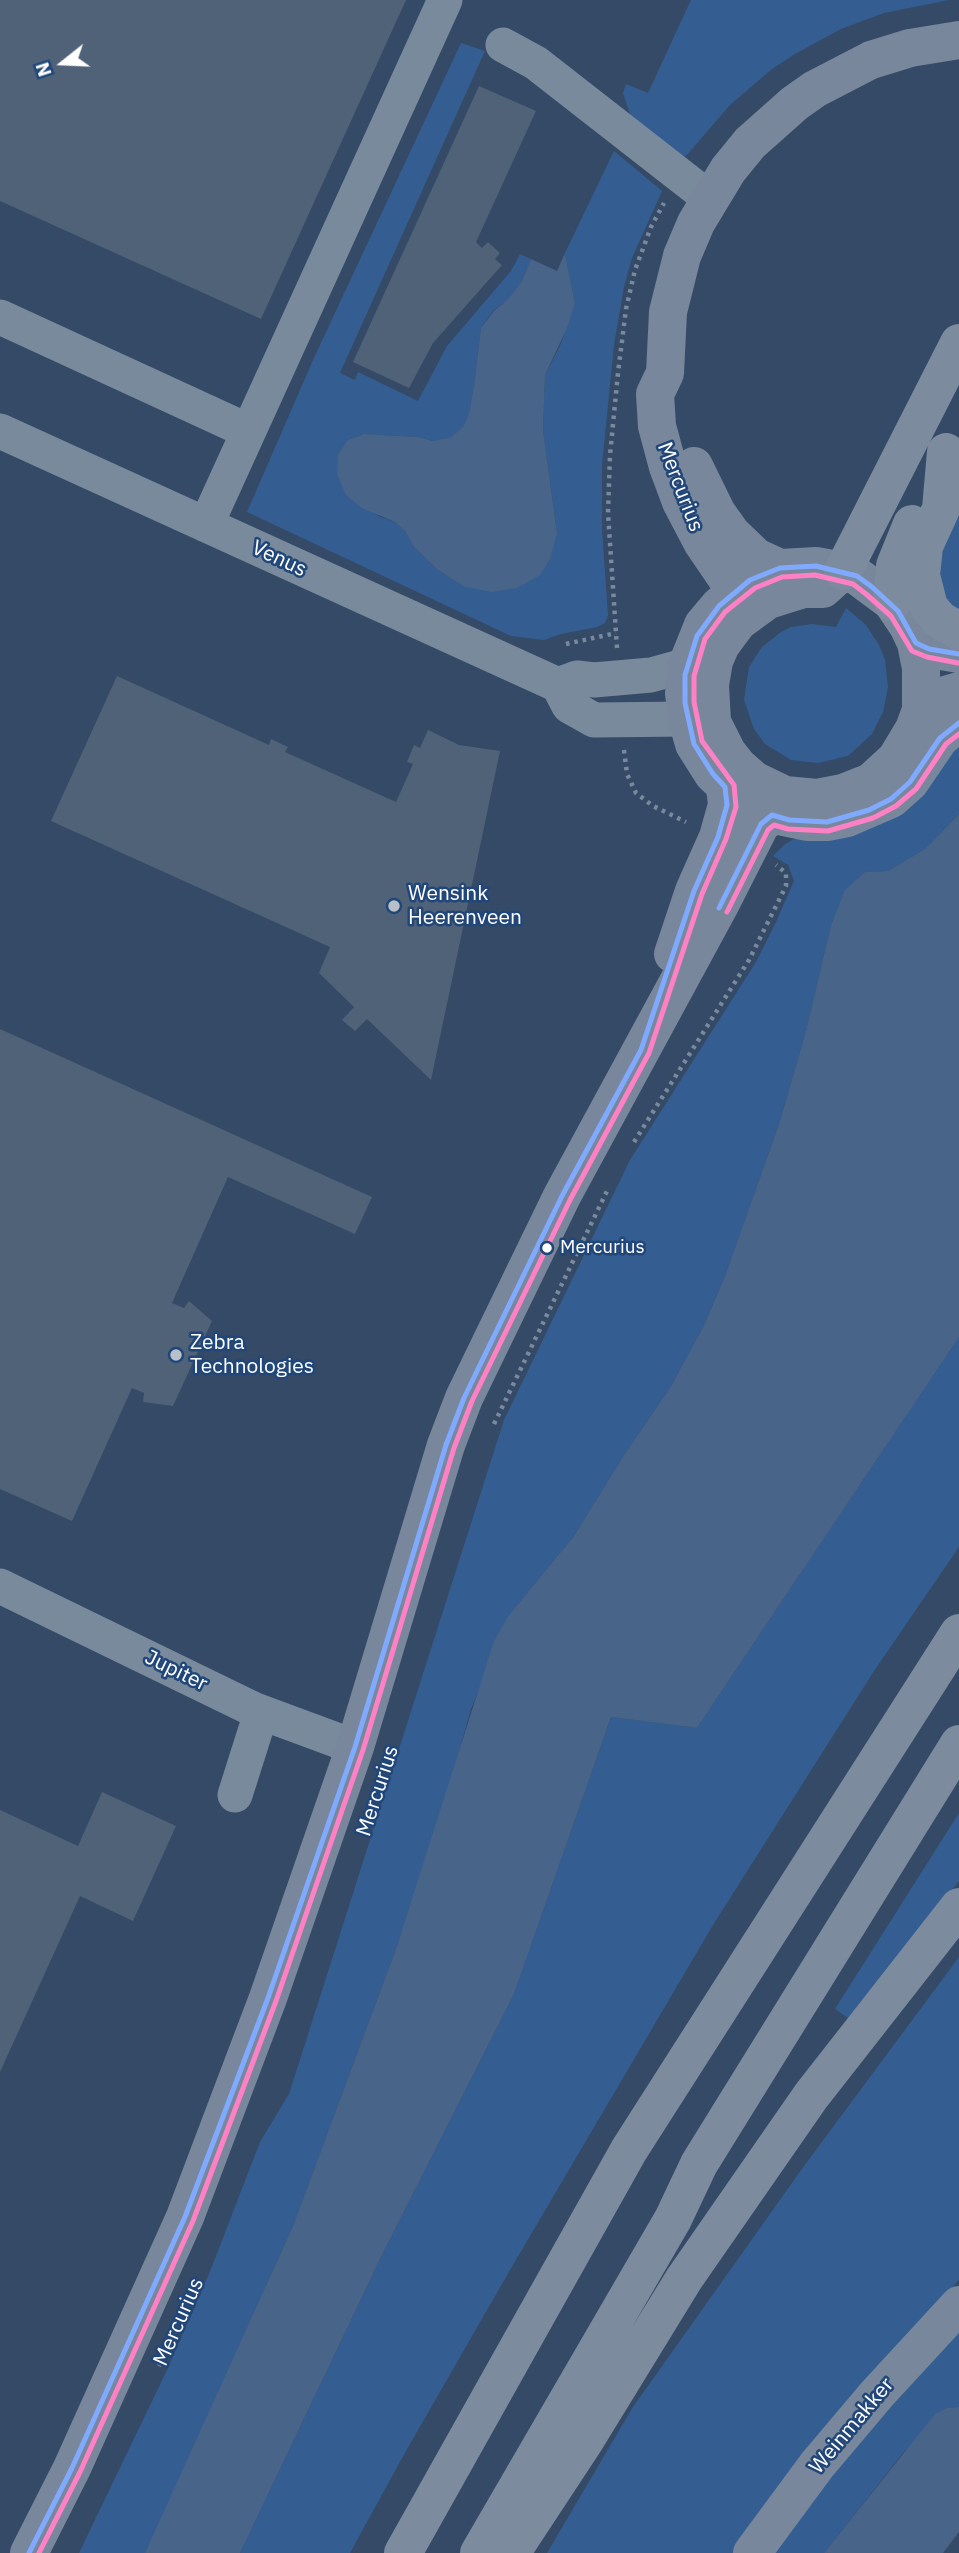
<!DOCTYPE html>
<html>
<head>
<meta charset="utf-8">
<style>
  body { margin:0 }
  #map { position:relative; width:959px; height:2553px; overflow:hidden; background:#354a66; font-family:"IBM Plex Sans",sans-serif }
  canvas { display:block }
  .north { position:absolute; left:28px; top:28px; width:70px; height:70px; -webkit-text-stroke:5px #21477a; paint-order:stroke; rotate:252deg; font-size:19px; font-weight:700; line-height:28px; text-align:center; color:#fff }
  .north::after { content:''; display:block; margin:auto; width:24px; height:32px; background:#fff; clip-path:polygon(50% 0,100% 100%,50% 72%,0 100%) }
</style>
</head>
<body>
<div id="map">
<canvas width="959" height="2553"></canvas>
<div class="north">N</div>
</div>
<script>
const ctx = document.querySelector('canvas').getContext('2d');
ctx.lineJoin = 'round';
function paint(path, color) { ctx.fillStyle = color; ctx.fill(path, 'evenodd'); }
const shape = rows => new Path2D(rows.map(r => 'M' + r).join(''));
function strokePath(path, color, width, dash) { ctx.strokeStyle = color; ctx.lineWidth = width; ctx.lineCap = dash ? 'butt' : 'round'; ctx.setLineDash(dash || []); ctx.stroke(path); }
function label(font, color, halo, rows, align = 'center') {
  ctx.font = font + ' "IBM Plex Sans",sans-serif'; ctx.lineWidth = 5; ctx.setLineDash([]); ctx.textBaseline = 'middle'; ctx.strokeStyle = halo; ctx.fillStyle = color; for (const [text, x, y, turn = 0] of rows) {
    ctx.save(); ctx.translate(x, y); ctx.rotate((+turn || 0) * Math.PI / 180); ctx.textAlign = isNaN(turn) ? turn : align; if (halo) ctx.strokeText(text, 0, 0); ctx.fillText(text, 0, 0); ctx.restore();
  }
}
const green = shape([
  [691,0,949,0,884,13,841,29,795,54,772,69,730,105,686,156,673,154,632,120,623,93,626,84,648,93],
  [461,43,485,51,340,373,355,380,358,372,418,401,447,346,511,271,520,254,531,259,522,281,508,299,493,311,481,328,474,385,469,413,463,427,451,437,433,441,418,437,364,434,348,440,338,454,378,516,395,522,405,531,414,547,438,570,463,586,557,533,543,430,545,375,560,346,575,303,565,253,614,151,662,191,632,258,624,287,614,345,602,465,602,529,608,615,605,623,597,627,561,634,544,640,511,636,247,512,313,360],
  [959,497,959,614,945,601,938,560],
  [846,608,866,625,879,645,885,660,888,687,883,712,872,734,848,756,818,763,791,760,765,744,754,729,744,700,749,667,762,647,781,632,791,627,812,624,836,627],
  [959,739,959,814,925,849,888,871,865,872,845,891,831,925,806,1031,780,1121,725,1276,704,1325,670,1388,624,1455,574,1536,509,1615,471,1709,447,1793,397,1946,293,2226,152,2539,145,2553,79,2553,168,2368,211,2269,260,2142,289,2094,504,1420,630,1160,756,962,776,922,794,881,788,865,773,856,784,845],
  [959,1337,959,1547,874,1671,713,1925,510,2270,406,2451,350,2553,240,2553,382,2255,514,1994,611,1717,697,1728],
  [959,1813,959,1881,848,2018,835,2009],
  [959,1957,959,2280,854,2395,736,2553,547,2553,633,2407,804,2166],
  [959,2329,959,2407,947,2408,903,2453,824,2553,772,2553,833,2473]
]);
const water = shape([
  [565,253,575,303,567,328,545,375,543,430,557,533,550,559,540,575,517,588,491,592,463,586,438,570,414,547,405,531,395,522,362,508,346,495,337,474,338,454,348,440,364,434,418,437,433,441,451,437,463,427,469,413,474,385,481,328,494,311,508,299,522,281,531,259,557,271],
  [959,814,959,1337,697,1728,611,1717,514,1994,382,2255,240,2553,145,2553,293,2226,397,1946,494,1641,509,1615,574,1536,624,1455,670,1388,704,1325,725,1276,780,1121,806,1031,831,925,845,890,865,872,888,871,925,849],
  [959,2407,959,2532,943,2553,824,2553,935,2414,947,2408]
]);
const building = shape([
  [0,0,406,0,261,319,0,201],
  [479,86,536,111,476,242,482,248,488,242,500,253,495,259,502,265,433,343,409,388,353,362],
  [117,676,269,745,271,739,288,747,285,752,396,802,413,764,407,762,414,745,420,748,428,730,459,745,500,751,431,1080,367,1019,355,1031,342,1020,354,1007,319,973,330,947,51,821],
  [0,1029,372,1197,355,1234,228,1177,172,1303,184,1308,189,1301,212,1321,173,1406,143,1402,144,1393,132,1388,72,1521,0,1489],
  [102,1792,176,1826,133,1921,80,1896,0,2072,0,1810,78,1846]
]);
const path = shape([
  [566,644,616,633],
  [617,648,608,513,610,455,618,373,626,309,635,270,651,227,664,203],
  [624,750,627,774,636,793,653,806,686,822],
  [634,1142,749,960,786,886,786,873,776,865],
  [494,1424,608,1189],
  [159,2366,174,2333]
]);
const minor = shape([
  [503,45,536,63,709,198],
  [0,317,248,431],
  [0,431,558,685,569,706,594,720,687,719],
  [206,525,445,0],
  [558,685,577,678,594,680,651,675,687,665],
  [0,1586,255,1710,355,1747],
  [235,1795,261,1713]
]);
const major = shape([
  [694,466,717,513,732,534,756,557,780,568],
  [843,571,823,589,803,589,768,600,738,622,721,645,714,661,710,685,712,722,727,752,738,766,754,780,785,795,817,798,843,793,871,782,896,759,914,729,921,710,921,668,916,643,908,626,892,602,857,576,843,571,816,566,780,568,750,580,719,606,703,625,687,665,684,693,687,719,694,744,713,774,739,799,764,813,807,822,827,822,847,818,891,799,910,782,940,738,959,723],
  [738,615,736,592,702,542,681,502,668,467,657,426,655,394,665,373,668,312,682,256,696,223,728,170,750,143,795,103,815,89,871,60,910,48,959,40],
  [916,643,929,649,959,654],
  [921,710,931,699,959,691],
  [673,954,694,891,718,837,727,805,725,787],
  [29,2553,72,2468,185,2217,268,1998,355,1747,446,1445,464,1398,562,1196,721,903,761,824,784,806,804,797],
  [752,2553,817,2465,877,2394,959,2305]
]);
const highway = shape([
  [946,452,941,509,924,546,921,575,929,607,940,620,959,631],
  [843,571,959,343],
  [892,602,895,566,912,524],
  [403,2553,629,2150,959,1633],
  [479,2553,673,2219,699,2164,959,1744],
  [511,2553,584,2442,684,2279,811,2096,959,1907]
]);
const bus1 = shape([
  [719,908,761,824,772,815,789,820,827,822,869,810,891,799,910,782,940,738,959,723],
  [29,2553,72,2468,185,2217,268,1998,355,1747,446,1445,464,1398,562,1196,641,1050,694,891,718,837,727,805,725,787,713,774,694,744,685,703,685,675,697,636,719,606,750,580,780,568,816,566,857,576,872,587,898,611,916,643,929,649,959,654]
]);
const bus2 = shape([
  [727,912,768,830,774,825,788,829,828,831,873,818,896,806,916,789,946,744,959,734],
  [39,2553,80,2472,193,2221,276,2001,363,1750,454,1448,472,1401,570,1200,649,1053,702,894,726,839,736,807,734,785,702,741,694,702,694,676,705,639,725,612,755,588,782,577,815,575,853,584,866,594,891,616,912,651,927,657,958,663]
]);
const markers = [
  [394,906,7,"#b8c0c9"],
  [547,1248,6,"#fff"],
  [176,1355,7,"#b8c0c9"]
];
const busNames = [
  ["Mercurius",560,1248]
];
const streetNames = [
  ["Mercurius",680,487,69],
  ["Venus",279,559,25],
  ["Jupiter",176,1671,26],
  ["Mercurius",378,1791,-72],
  ["Mercurius",179,2322,-66],
  ["Weinmakker",852,2426,-50]
];
const poiNames = [
  ["Wensink",408,894],
  ["Heerenveen",408,918],
  ["Zebra",190,1343],
  ["Technologies",190,1367]
];
paint(green, '#345e91');
paint(water, '#496489');
paint(building, '#506278');
strokePath(path, '#798a9d', 4.5, [3.5, 5]);
strokePath(minor, '#798a9d', 35);
strokePath(major, '#78879c', 38);
strokePath(highway, '#7c8b9d', 38);
strokePath(bus1, '#80aaff', 5);
strokePath(bus2, '#ff80c5', 5);
for (const [x, y, r, color] of markers) { const dot = new Path2D(); dot.arc(x, y, r, 0, 2 * Math.PI); ctx.fillStyle = color; ctx.fill(dot); strokePath(dot, '#21477a', 2.5); }
label('19px', '#fff', '#21477a', busNames, 'left');
label('21px', '#fff', '#21477a', streetNames);
label('21px', '#fff', '#21477a', poiNames, 'left');
</script>
</body>
</html>
